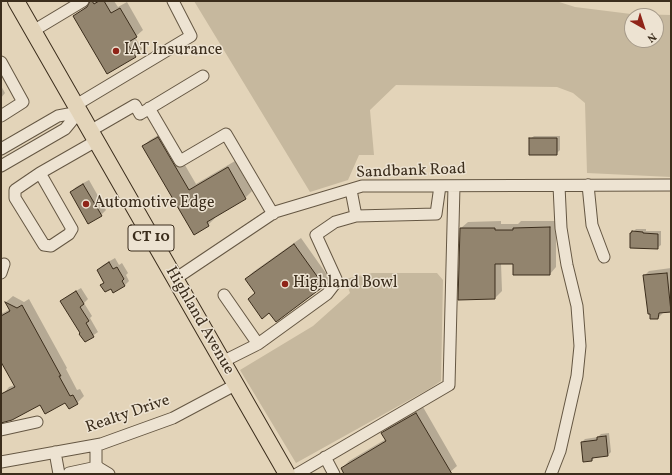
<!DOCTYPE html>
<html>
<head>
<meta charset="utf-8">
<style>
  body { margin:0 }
  #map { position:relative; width:672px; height:475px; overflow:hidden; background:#e3d4b9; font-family:Vollkorn,serif }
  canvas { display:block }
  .frame { position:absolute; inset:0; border:2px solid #3b2d1c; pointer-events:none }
  .north { position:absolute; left:624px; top:8px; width:40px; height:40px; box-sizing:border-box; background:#ede3d2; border:1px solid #a69a89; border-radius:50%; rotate:141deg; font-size:11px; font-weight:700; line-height:16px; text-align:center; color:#3b2d1c }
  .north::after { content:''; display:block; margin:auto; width:14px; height:18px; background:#8f2418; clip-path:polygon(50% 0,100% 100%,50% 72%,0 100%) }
</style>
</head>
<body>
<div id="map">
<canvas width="672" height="475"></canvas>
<div class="frame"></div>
<div class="north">N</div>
</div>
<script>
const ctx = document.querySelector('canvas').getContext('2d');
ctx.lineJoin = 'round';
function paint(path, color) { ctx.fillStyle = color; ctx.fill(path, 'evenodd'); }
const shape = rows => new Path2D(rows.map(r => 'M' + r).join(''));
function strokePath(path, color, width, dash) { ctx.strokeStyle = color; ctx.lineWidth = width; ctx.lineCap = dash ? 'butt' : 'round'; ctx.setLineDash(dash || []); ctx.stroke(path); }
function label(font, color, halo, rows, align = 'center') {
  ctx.font = font + ' Vollkorn,serif'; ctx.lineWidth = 3; ctx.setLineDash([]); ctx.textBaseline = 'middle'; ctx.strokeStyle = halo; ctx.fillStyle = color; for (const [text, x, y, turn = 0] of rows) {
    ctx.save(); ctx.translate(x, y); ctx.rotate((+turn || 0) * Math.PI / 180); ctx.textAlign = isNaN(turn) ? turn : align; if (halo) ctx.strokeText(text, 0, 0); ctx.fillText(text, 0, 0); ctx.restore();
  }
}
const green = shape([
  [194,1,556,1,575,7,631,14,671,15,671,177,587,173,585,103,573,93,557,87,396,85,370,110,374,155,359,155,348,180,310,192],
  [632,16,656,16,656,40,632,40],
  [372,273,437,273,443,280,441,381,429,389,296,463,240,370,313,326,350,293,345,279]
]);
const shadow = shape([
  [90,1,114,1,118,7,127,2,143,30,135,37,142,49,135,56,75,16,90,3],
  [1,86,5,93,1,98],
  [165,131,196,184,235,161,252,191,245,198,214,216,215,218,208,225,143,146,150,140],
  [534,136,560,136,560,150,556,154,530,139],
  [89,180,106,210,101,215,71,192,76,187],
  [501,221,501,224,518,224,521,221,556,221,556,267,550,274,514,263,501,263,502,291,495,298,461,228,468,222],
  [636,229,646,229,646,231,661,231,661,245,657,248,631,234],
  [301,238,330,279,323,286,270,312,249,299,256,292,246,279,253,272],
  [115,258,119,265,122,263,128,273,126,275,129,281,124,286,105,282,98,270,103,265],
  [671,268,671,310,663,313,658,318,644,276,649,271],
  [81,288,88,299,84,303,92,316,90,318,98,332,85,341,62,301,66,297],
  [13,296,24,302,29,299,67,368,66,369,77,390,80,389,84,396,77,403,66,402,40,404,1,422,1,397,9,387,15,385,1,359,1,312,3,313,10,309,6,302],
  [423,407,457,466,450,472,448,474,346,474,342,468,349,461,386,439,382,433,389,426],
  [609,433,611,452,608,455,595,457,592,460,582,442,585,439,598,437,601,434]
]);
const building = shape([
  [90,1,92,1,94,4,99,1,104,1,111,13,120,8,137,37,127,43,136,57,107,74,73,16,87,7,90,1],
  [158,137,189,190,228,167,246,199,207,222,209,226,194,235,142,146,158,137],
  [529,138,557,138,557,155,529,155,529,138],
  [83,184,102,216,88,224,70,192,83,184],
  [550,227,550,275,513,275,513,264,495,264,495,299,458,300,460,228,495,228,495,230,513,230,513,228,550,227],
  [632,231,643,232,643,233,658,234,658,249,630,248,630,233,631,233,632,231],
  [294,244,324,286,276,322,269,313,262,319,248,299,255,293,245,279,294,244],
  [109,262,113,269,117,267,124,279,122,281,125,286,113,293,111,289,105,292,100,285,104,283,97,270,109,262],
  [667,273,671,312,659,313,658,319,650,319,650,314,648,314,643,275,667,273],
  [76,291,84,304,80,307,89,321,86,323,94,337,85,342,79,334,80,333,60,301,76,291],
  [5,302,17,308,22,305,61,376,59,376,70,396,73,395,78,404,69,409,65,403,45,414,40,405,12,420,1,423,1,394,15,387,1,362,1,316,10,311,5,302],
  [416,413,452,474,344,474,341,468,386,441,381,433,416,413],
  [606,436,608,456,592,458,592,461,583,462,581,442,597,440,597,437,606,436]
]);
const minor = shape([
  [33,31,83,1],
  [1,62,23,102,1,116],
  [76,105,191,36,173,1],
  [149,108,180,161,226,134,273,214],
  [90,131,135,105,140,114,203,76],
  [1,149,58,116,79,112],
  [1,166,65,129,79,112],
  [40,173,15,190,15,198,44,245,51,246,69,234,72,229,40,173,96,141],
  [588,185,592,225,604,257],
  [351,190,356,216],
  [1,273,4,264],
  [175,279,275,212,362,186,671,185],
  [224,295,258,344],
  [222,362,258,344,327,294,337,281,316,235,335,222,356,216,436,214,440,186],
  [1,430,37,422],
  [96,445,96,465,99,468,109,474],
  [55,452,59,474],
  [325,457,334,474],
  [1,462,101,444,173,418,235,385],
  [69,473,97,467],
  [297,474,449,385,454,186],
  [551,474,560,451,577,376,580,346,577,306,567,265,561,228,559,186]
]);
const highway = shape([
  [16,1,287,474]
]);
const markers = [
  [116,51,4,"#8f2418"],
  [86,204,4,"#8f2418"],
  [285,284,4,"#8f2418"]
];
const shields = [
  [151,238,46]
];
const shieldNames = [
  ["CT 10",151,238]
];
const poiNames = [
  ["IAT Insurance",124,51],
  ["Automotive Edge",94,204],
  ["Highland Bowl",293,284]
];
const streetNames = [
  ["Sandbank Road",411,172,-2],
  ["Highland Avenue",199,321,60],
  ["Realty Drive",128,415,-19]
];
paint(green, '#c6b89e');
paint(shadow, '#0003');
paint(building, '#92846e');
strokePath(building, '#3b2d1c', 1);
strokePath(minor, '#655743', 13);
strokePath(highway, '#3b2d1c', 18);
strokePath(minor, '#ede3d2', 11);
strokePath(highway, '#e3d4b9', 16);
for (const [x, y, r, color] of markers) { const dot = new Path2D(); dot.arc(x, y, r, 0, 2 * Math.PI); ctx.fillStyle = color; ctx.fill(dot); strokePath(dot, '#ede3d2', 1.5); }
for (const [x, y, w] of shields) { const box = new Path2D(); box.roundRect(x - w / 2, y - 13, w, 26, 3); ctx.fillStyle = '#ede3d2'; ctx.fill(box); strokePath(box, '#3b2d1c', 1); }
label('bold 15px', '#3b2d1c', null, shieldNames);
label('16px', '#3b2d1c', '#ede3d2', poiNames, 'left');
label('16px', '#3b2d1c', '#ede3d2', streetNames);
</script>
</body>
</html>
